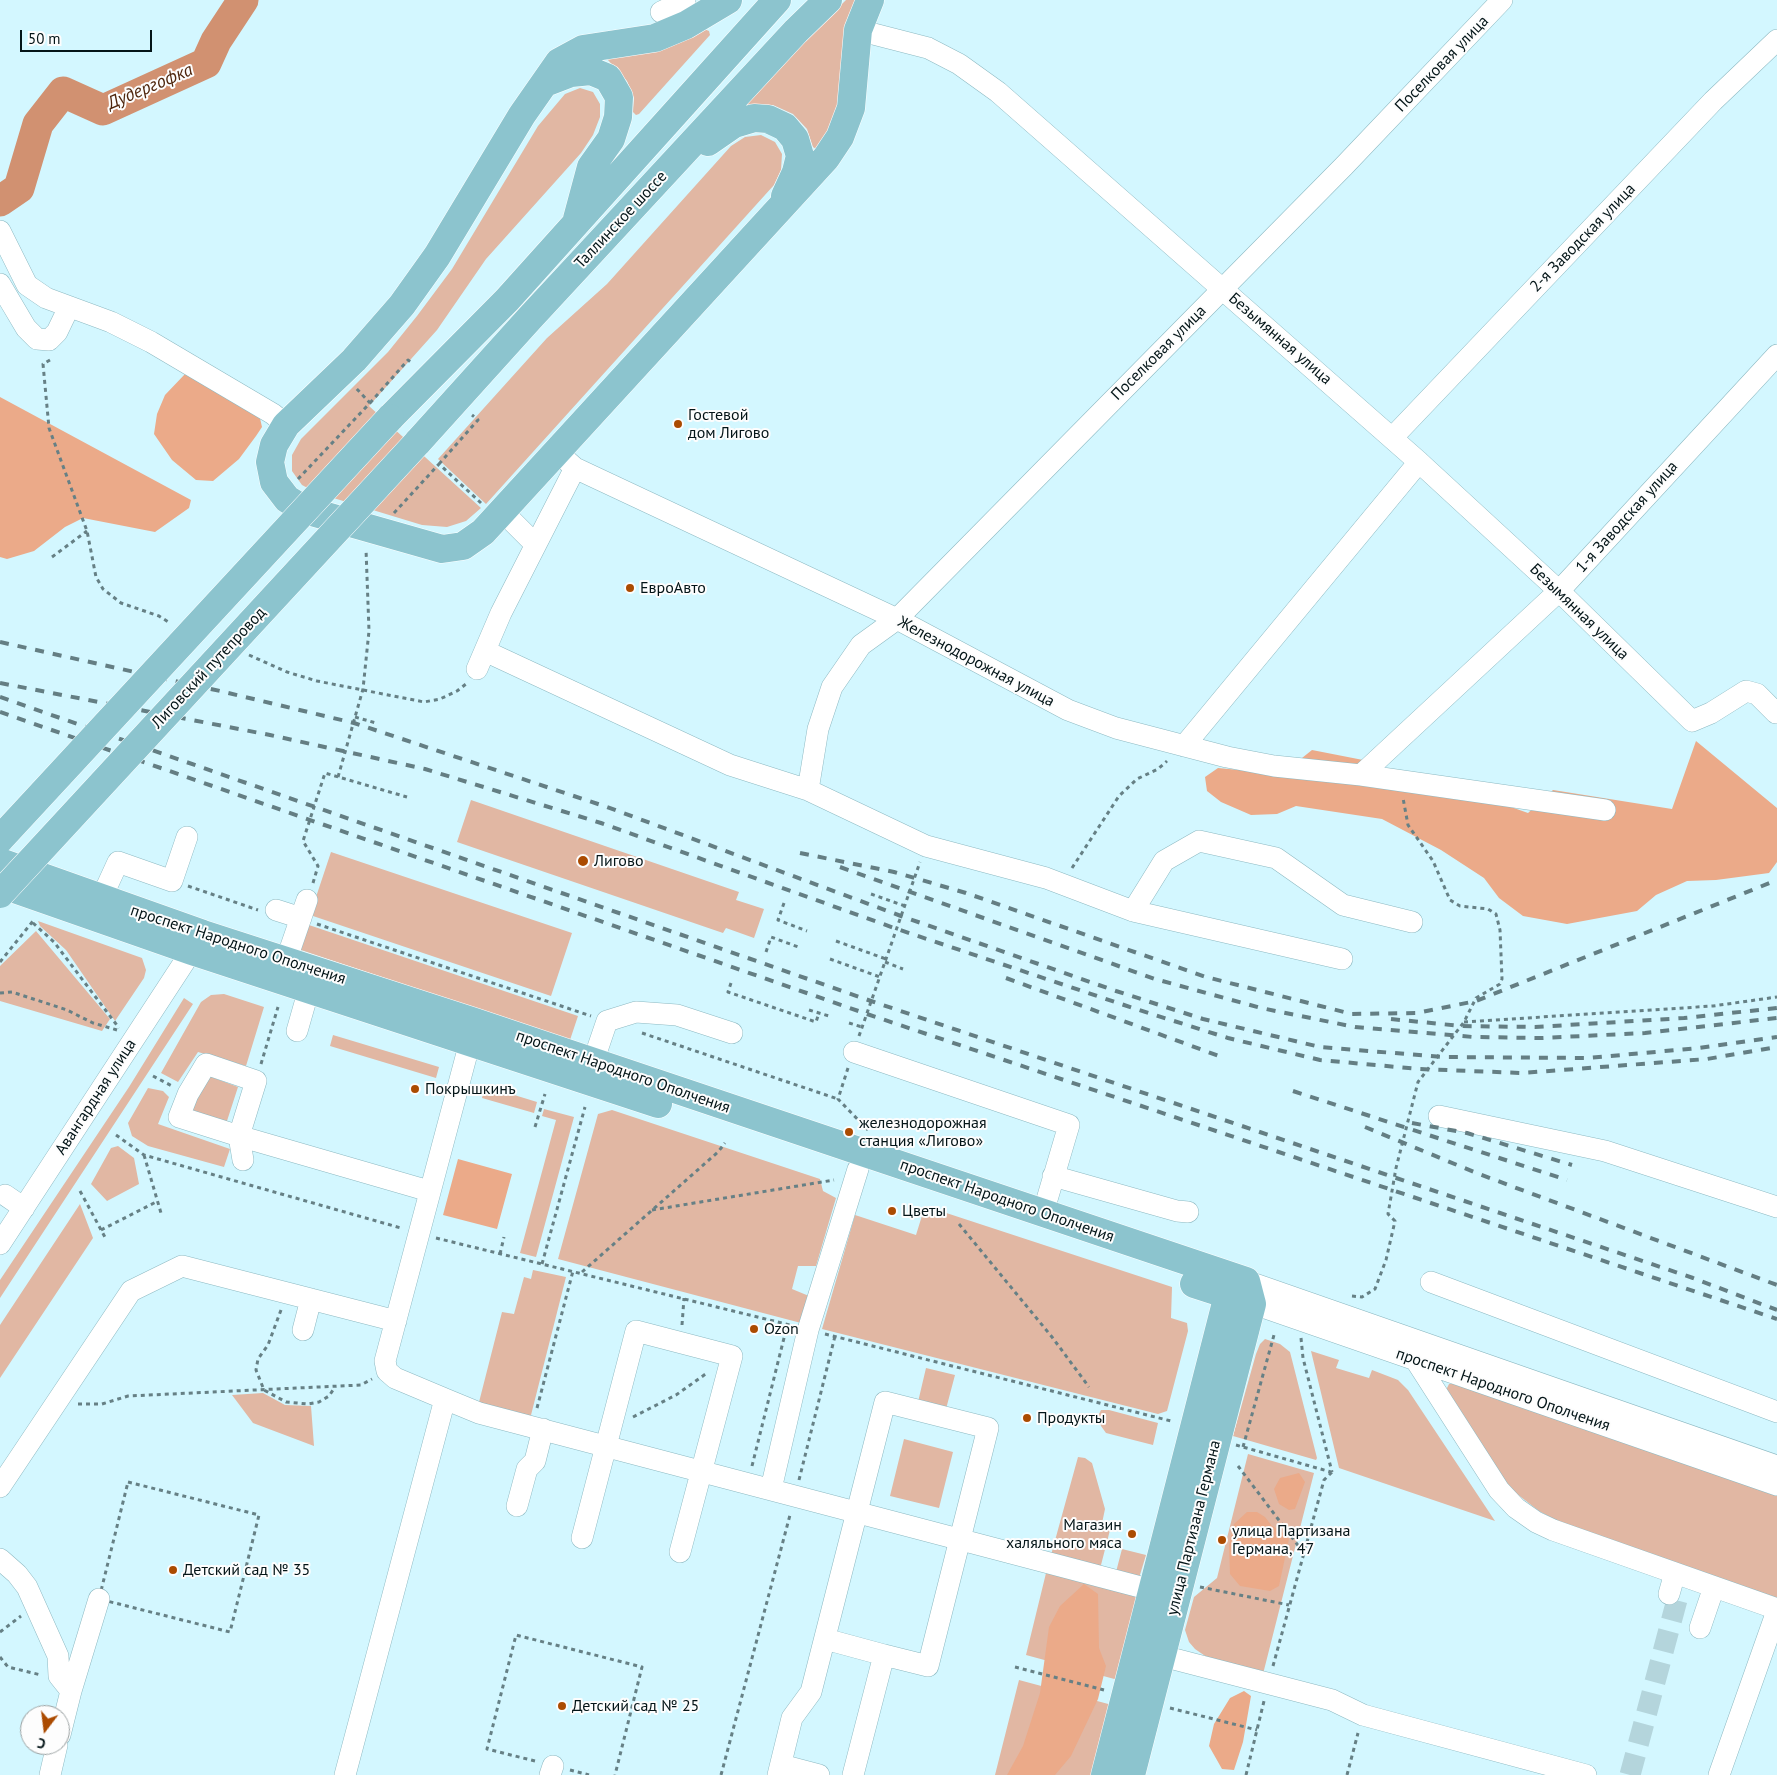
<!DOCTYPE html>
<html>
<head>
<meta charset="utf-8">
<style>
  body { margin:0 }
  #map { position:relative; width:1777px; height:1775px; overflow:hidden; background:#d3f7ff; font-family:"PT Sans",sans-serif }
  canvas { display:block }
  .north { position:absolute; left:20px; top:1705px; width:50px; height:50px; box-sizing:border-box; background:#fdfdfd; border:1px solid #99a0a1; border-radius:50%; rotate:195deg; font-size:14px; font-weight:700; line-height:20px; text-align:center; color:#041518 }
  .north::after { content:''; display:block; margin:auto; width:18px; height:22px; background:#ab4b01; clip-path:polygon(50% 0,100% 100%,50% 72%,0 100%) }
  .scale { position:absolute; left:20px; top:30px; width:132px; height:22px; box-sizing:border-box; border:2px solid #041518; border-top:0; padding-left:6px; font-size:15px; line-height:18px; white-space:nowrap; color:#041518; -webkit-text-stroke:4px #fdfdfd; paint-order:stroke }
</style>
</head>
<body>
<div id="map">
<canvas width="1777" height="1775"></canvas>
<div class="north">С</div>
<div class="scale">50 m</div>
</div>
<script>
const ctx = document.querySelector('canvas').getContext('2d');
ctx.lineJoin = 'round';
function paint(path, color) { ctx.fillStyle = color; ctx.fill(path, 'evenodd'); }
const shape = rows => new Path2D(rows.map(r => 'M' + r).join(''));
function strokePath(path, color, width, dash) { ctx.strokeStyle = color; ctx.lineWidth = width; ctx.lineCap = dash ? 'butt' : 'round'; ctx.setLineDash(dash || []); ctx.stroke(path); }
function label(font, color, halo, rows, align = 'center') {
  ctx.font = font + ' "PT Sans",sans-serif'; ctx.lineWidth = 4; ctx.setLineDash([]); ctx.textBaseline = 'middle'; ctx.strokeStyle = halo; ctx.fillStyle = color; for (const [text, x, y, turn = 0] of rows) {
    ctx.save(); ctx.translate(x, y); ctx.rotate((+turn || 0) * Math.PI / 180); ctx.textAlign = isNaN(turn) ? turn : align; if (halo) ctx.strokeText(text, 0, 0); ctx.fillText(text, 0, 0); ctx.restore();
  }
}
const green = shape([
  [846,0,855,0,847,23,838,106,828,132,816,149,813,147,807,129,793,114,773,105,747,105,746,100],
  [704,29,709,31,710,35,639,114,636,115,633,112,634,98,627,81,607,59],
  [580,88,593,92,600,104,600,117,593,135,581,153,486,259,437,330,369,406,481,508,466,521,447,527,422,525,317,493,302,485,292,471,292,455,301,439,388,352,417,316,452,269,538,126,565,94],
  [761,135,775,142,782,154,781,170,774,185,486,504,438,459,547,338,607,284,731,146,745,137],
  [471,800,739,892,736,900,764,909,754,938,726,928,723,933,457,842],
  [331,852,572,933,551,996,310,915],
  [38,921,142,958,146,970,144,978,115,1021,66,950,40,926],
  [306,924,578,1016,570,1040,298,949],
  [36,931,110,1019,102,1031,0,1001,0,966],
  [224,994,264,1007,246,1066,198,1052,178,1082,161,1073,201,1002,211,995],
  [184,998,193,1004,0,1298,0,1280,129,1087],
  [333,1035,439,1067,436,1078,330,1046],
  [201,1073,238,1087,226,1124,185,1109],
  [485,1086,537,1102,534,1113,482,1098],
  [148,1088,163,1091,169,1097,158,1124,230,1149,224,1167,148,1146,132,1136,128,1123],
  [544,1109,574,1117,536,1257,520,1253,556,1120,542,1116],
  [612,1110,820,1179,823,1191,836,1198,816,1266,798,1266,792,1289,809,1296,801,1323,558,1259,598,1114],
  [118,1146,134,1158,139,1184,107,1201,91,1184,111,1148],
  [80,1204,93,1238,0,1378,0,1325],
  [925,1206,1172,1287,1171,1318,1187,1323,1188,1331,1167,1411,1158,1414,822,1329,855,1215,916,1235],
  [533,1270,566,1277,529,1423,477,1410,502,1312,514,1314,524,1277,531,1279],
  [1265,1339,1280,1344,1290,1352,1317,1458,1316,1460,1233,1436,1256,1354,1260,1344],
  [1311,1351,1339,1360,1336,1368,1369,1378,1372,1370,1398,1380,1408,1390,1495,1521,1339,1468],
  [926,1368,955,1375,946,1409,918,1402],
  [1449,1384,1458,1384,1777,1496,1777,1598,1557,1521,1539,1511,1508,1487,1446,1390],
  [263,1393,285,1405,311,1406,314,1446,253,1423,232,1395],
  [1101,1410,1109,1410,1158,1423,1153,1445,1106,1433,1101,1426,1098,1416],
  [904,1439,953,1452,939,1508,890,1496],
  [1248,1454,1314,1473,1263,1674,1211,1660,1195,1649,1189,1642,1185,1630,1194,1597,1217,1578],
  [1078,1457,1085,1458,1092,1463,1105,1509,1101,1528,1110,1530,1101,1565,1096,1567,1051,1555],
  [1122,1549,1146,1555,1139,1578,1116,1572],
  [1047,1569,1137,1595,1118,1680,1026,1655],
  [1019,1680,1112,1705,1093,1775,995,1775]
]);
const forest = shape([
  [185,374,259,414,262,427,256,436,239,459,213,481,196,480,172,460,154,434,157,414,165,395],
  [0,397,191,500,189,508,155,532,83,518,65,527,34,551,7,559,0,557],
  [1696,741,1777,808,1777,862,1769,873,1716,880,1687,881,1656,895,1637,911,1567,924,1523,916,1499,898,1484,878,1441,850,1382,819,1296,806,1277,814,1251,815,1221,802,1207,791,1205,777,1218,768,1282,774,1312,750,1363,760,1385,784,1494,801,1528,813,1553,790,1672,809],
  [458,1159,512,1174,497,1229,443,1215],
  [1299,1473,1305,1482,1295,1509,1289,1510,1279,1504,1274,1489,1280,1478],
  [1247,1512,1257,1512,1265,1517,1272,1526,1280,1530,1289,1539,1279,1586,1270,1591,1240,1586,1230,1574,1229,1545,1234,1524],
  [1084,1584,1098,1594,1099,1648,1106,1666,1098,1699,1071,1756,1055,1775,1007,1775,1023,1746,1040,1693,1049,1627,1060,1606],
  [1244,1691,1251,1696,1243,1742,1234,1770,1222,1769,1209,1746,1214,1724,1230,1698]
]);
const river = shape([
  [0,201,19,188,38,124,63,92,103,110,206,63,216,41,243,0]
]);
const minorTunnel = shape([
  [1630,1775,1678,1596]
]);
const path = shape([
  [50,360,43,364,49,428,87,531,96,577,103,589,121,603,159,616,170,623],
  [370,403,408,360,413,364],
  [439,464,478,420,472,415],
  [298,479,370,403,355,387],
  [394,513,439,464,481,503],
  [52,557,87,531],
  [249,655,287,672,317,681,424,702,440,699,457,691,466,684],
  [355,717,376,723],
  [338,777,363,689,369,631,366,549],
  [1072,868,1119,796,1137,779,1158,769,1167,761],
  [313,883,318,866,303,841,325,773,407,797],
  [188,886,258,910],
  [871,894,905,906],
  [784,903,778,920,807,931],
  [33,923,54,942,119,1028],
  [317,924,591,1016],
  [836,941,886,959],
  [766,952,771,937,801,948],
  [830,959,880,977],
  [0,962,33,921],
  [885,962,903,969],
  [731,983,728,992,816,1022,819,1013],
  [0,993,12,992,67,1010,93,1023,117,1030],
  [809,1010,829,1016],
  [1464,1022,1713,1006,1777,997],
  [849,1023,862,1027],
  [642,1033,838,1099],
  [859,1036,920,862],
  [261,1064,278,1007],
  [848,1068,838,1099,868,1130],
  [153,1076,172,1086],
  [535,1127,545,1094],
  [116,1135,144,1155,401,1228],
  [144,1155,161,1213],
  [80,1191,106,1239],
  [652,1210,834,1180],
  [959,1224,1052,1337,1089,1387],
  [101,1230,156,1202],
  [436,1238,790,1325],
  [500,1254,504,1237],
  [542,1264,585,1107],
  [582,1272,718,1152,725,1143],
  [1352,1296,1362,1297,1375,1289,1386,1260,1395,1221,1388,1214,1396,1168,1418,1082,1464,1022,1476,998,1500,984,1502,979,1500,930,1496,914,1488,909,1460,906,1450,900,1433,861,1408,825,1403,798],
  [281,1310,268,1345,258,1359,256,1370,264,1390,286,1402,308,1404,319,1402,329,1396,335,1387],
  [682,1325,684,1298],
  [825,1334,1171,1421],
  [1301,1338,1303,1358,1332,1472],
  [78,1404,102,1404,128,1396,361,1385,372,1379],
  [537,1408,573,1271],
  [633,1417,676,1395,707,1373],
  [1236,1445,1331,1472],
  [1243,1447,1274,1335],
  [752,1466,787,1326],
  [1238,1466,1303,1552],
  [799,1480,835,1336],
  [128,1482,259,1515,230,1632,99,1599,128,1482],
  [1200,1587,1289,1605],
  [0,1632,21,1616],
  [0,1657,8,1667,41,1675],
  [1273,1666,1324,1480,1332,1472],
  [1015,1667,1104,1690],
  [1170,1708,1257,1730],
  [535,1761,487,1749,516,1635,642,1667,615,1775],
  [570,1770,589,1775],
  [721,1775,790,1515],
  [1246,1775,1264,1701],
  [1347,1775,1358,1733]
]);
const minor = shape([
  [661,12,685,0],
  [858,30,928,48,959,64,998,92,1419,462,1559,591,1692,721,1711,713,1746,691,1757,694,1776,713],
  [0,231,27,285,46,298,111,322,151,342,273,414,286,425],
  [0,284,26,328,37,339,49,340,57,332,69,307],
  [1392,438,1713,101,1777,40],
  [557,452,575,468,592,476,897,619,1068,710,1116,728,1227,757,1274,766,1361,775,1605,810],
  [503,512,535,544],
  [485,651,730,765,808,790,926,846,1046,878,1133,911,1342,959],
  [477,669,501,613,575,468],
  [1184,746,1419,462],
  [1361,775,1559,591,1777,355],
  [808,790,818,729,832,687,861,645,897,619,1344,166,1502,0],
  [101,899,118,862,172,881,187,837],
  [276,910,301,918],
  [1133,911,1164,861,1199,841,1276,858,1343,905,1412,922],
  [286,961,307,900],
  [297,1031,309,989],
  [854,1052,1069,1125,1043,1213],
  [593,1062,607,1021,636,1012,677,1015,732,1033],
  [1439,1116,1605,1151,1777,1207],
  [243,1160,239,1136,256,1081,206,1064,188,1094,179,1117,239,1136,429,1191],
  [1053,1176,1177,1211,1188,1212],
  [5,1195,24,1208],
  [0,1244,200,938],
  [1431,1282,1777,1412],
  [1236,1289,1246,1281,1777,1466],
  [1237,1298,1777,1485],
  [303,1330,311,1299],
  [1415,1359,1499,1490,1516,1508,1536,1522,1553,1530,1777,1609],
  [445,1399,479,1413,1167,1594],
  [0,1487,131,1291,182,1266,396,1321],
  [771,1489,808,1330,858,1169],
  [517,1506,527,1469,535,1461,543,1429],
  [582,1538,636,1331,732,1356,680,1552],
  [0,1559,17,1574,27,1587,58,1656,59,1676,71,1691,60,1735],
  [1669,1594,1675,1573],
  [1700,1628,1714,1587],
  [825,1639,884,1655],
  [1147,1652,1332,1700,1363,1715,1586,1775],
  [71,1691,99,1599],
  [781,1765,819,1775],
  [50,1775,57,1745],
  [345,1775,445,1399,395,1378,387,1371,385,1361,470,1042],
  [550,1775,553,1766],
  [778,1775,792,1718,811,1692,885,1402,988,1428,928,1666,884,1655,853,1775],
  [1719,1775,1777,1611]
]);
const major = shape([
  [728,0,686,25,655,38,583,49,559,62,522,115,437,256,402,305,354,360,286,425,274,445,270,462,274,482,287,499,305,510,442,549,463,546,483,532,826,158,840,137,851,108,858,30,870,0],
  [545,83,571,73,591,71,608,78,619,97,618,117,611,139,591,167,577,219],
  [708,142,734,124,754,118,768,119,785,127,795,139,800,156,796,172,785,196],
  [390,418,507,300,777,0],
  [417,443,529,319,796,31,828,0],
  [0,862,203,934,475,1022,1246,1281,1252,1304,1131,1775],
  [0,884,192,951,658,1104],
  [1105,1775,1228,1295,1194,1284]
]);
const rail = shape([
  [0,642,220,691,354,723,607,807,901,916,1116,991,1203,1019,1320,1047,1443,1057,1588,1058,1699,1048,1777,1037],
  [0,683,270,735,425,769,601,823,897,929,1139,1010,1228,1038,1320,1060,1419,1069,1522,1073,1707,1059,1777,1047],
  [0,697,871,1001,1693,1278,1777,1310],
  [0,712,867,1014,1777,1319],
  [800,853,894,872,966,893,1206,977,1352,1014,1417,1013,1476,1001,1777,880],
  [840,867,1155,979,1261,1008,1355,1027,1473,1037,1542,1038,1645,1033,1777,1018],
  [1006,978,1219,1056],
  [1391,1019,1461,1026,1535,1027,1684,1018,1777,1008],
  [1293,1091,1567,1180],
  [1412,1123,1467,1133,1572,1165],
  [1365,1127,1479,1174,1777,1285]
]);
const majorBridge = shape([
  [0,839,390,418],
  [0,894,417,443]
]);
const markers = [
  [678,424,5,"#ab4b01"],
  [630,588,5,"#ab4b01"],
  [583,861,6,"#ab4b01"],
  [415,1089,5,"#ab4b01"],
  [849,1132,5,"#ab4b01"],
  [892,1211,5,"#ab4b01"],
  [754,1329,5,"#ab4b01"],
  [1027,1418,5,"#ab4b01"],
  [1132,1534,5,"#ab4b01"],
  [1222,1540,5,"#ab4b01"],
  [173,1570,5,"#ab4b01"],
  [562,1706,5,"#ab4b01"]
];
const streetNames = [
  ["Поселковая улица",1442,64,-46],
  ["Таллинское шоссе",621,220,-47],
  ["2-я Заводская улица",1583,238,-46],
  ["Безымянная улица",1280,339,41],
  ["Поселковая улица",1159,353,-45],
  ["1-я Заводская улица",1627,517,-48],
  ["Безымянная улица",1579,612,44],
  ["Железнодорожная улица",976,662,28],
  ["Лиговский путепровод",209,668,-47],
  ["проспект Народного Ополчения",238,945,18],
  ["проспект Народного Ополчения",623,1072,19],
  ["Авангардная улица",96,1097,-57],
  ["проспект Народного Ополчения",1007,1201,19],
  ["проспект Народного Ополчения",1503,1390,19],
  ["улица Партизана Германа",1194,1528,-76]
];
const poiNames = [
  ["Гостевой",688,415],
  ["дом Лигово",688,433],
  ["ЕвроАвто",640,588],
  ["Лигово",594,861],
  ["Покрышкинъ",425,1089],
  ["железнодорожная",859,1123],
  ["станция «Лигово»",859,1141],
  ["Цветы",902,1211],
  ["Ozon",764,1329],
  ["Продукты",1037,1418],
  ["Магазин",1122,1525,"right"],
  ["халяльного мяса",1122,1543,"right"],
  ["улица Партизана",1232,1531],
  ["Германа, 47",1232,1549],
  ["Детский сад № 35",183,1570],
  ["Детский сад № 25",572,1706]
];
const waterNames = [
  ["Дудергофка",150,87,-23]
];
paint(green, '#e1b7a3');
paint(forest, '#ebaa89');
strokePath(river, '#d19171', 31);
strokePath(minorTunnel, '#b4d5dc', 21, [21, 11]);
strokePath(minor, '#8db9c2', 22);
strokePath(major, '#fff', 29);
strokePath(path, '#668085', 3, [4, 4]);
strokePath(minor, '#fff', 21);
strokePath(major, '#8cc4ce', 28);
strokePath(rail, '#647e83', 4, [9, 9]);
strokePath(majorBridge, '#fff', 29, []);
strokePath(majorBridge, '#8cc4ce', 28);
for (const [x, y, r, color] of markers) { const dot = new Path2D(); dot.arc(x, y, r, 0, 2 * Math.PI); ctx.fillStyle = color; ctx.fill(dot); strokePath(dot, '#fdfdfd', 2); }
label('16px', '#041518', '#fdfdfd', streetNames);
label('16px', '#041518', '#fdfdfd', poiNames, 'left');
label('italic 18px', '#4e250c', '#fdfdfd', waterNames);
</script>
</body>
</html>
